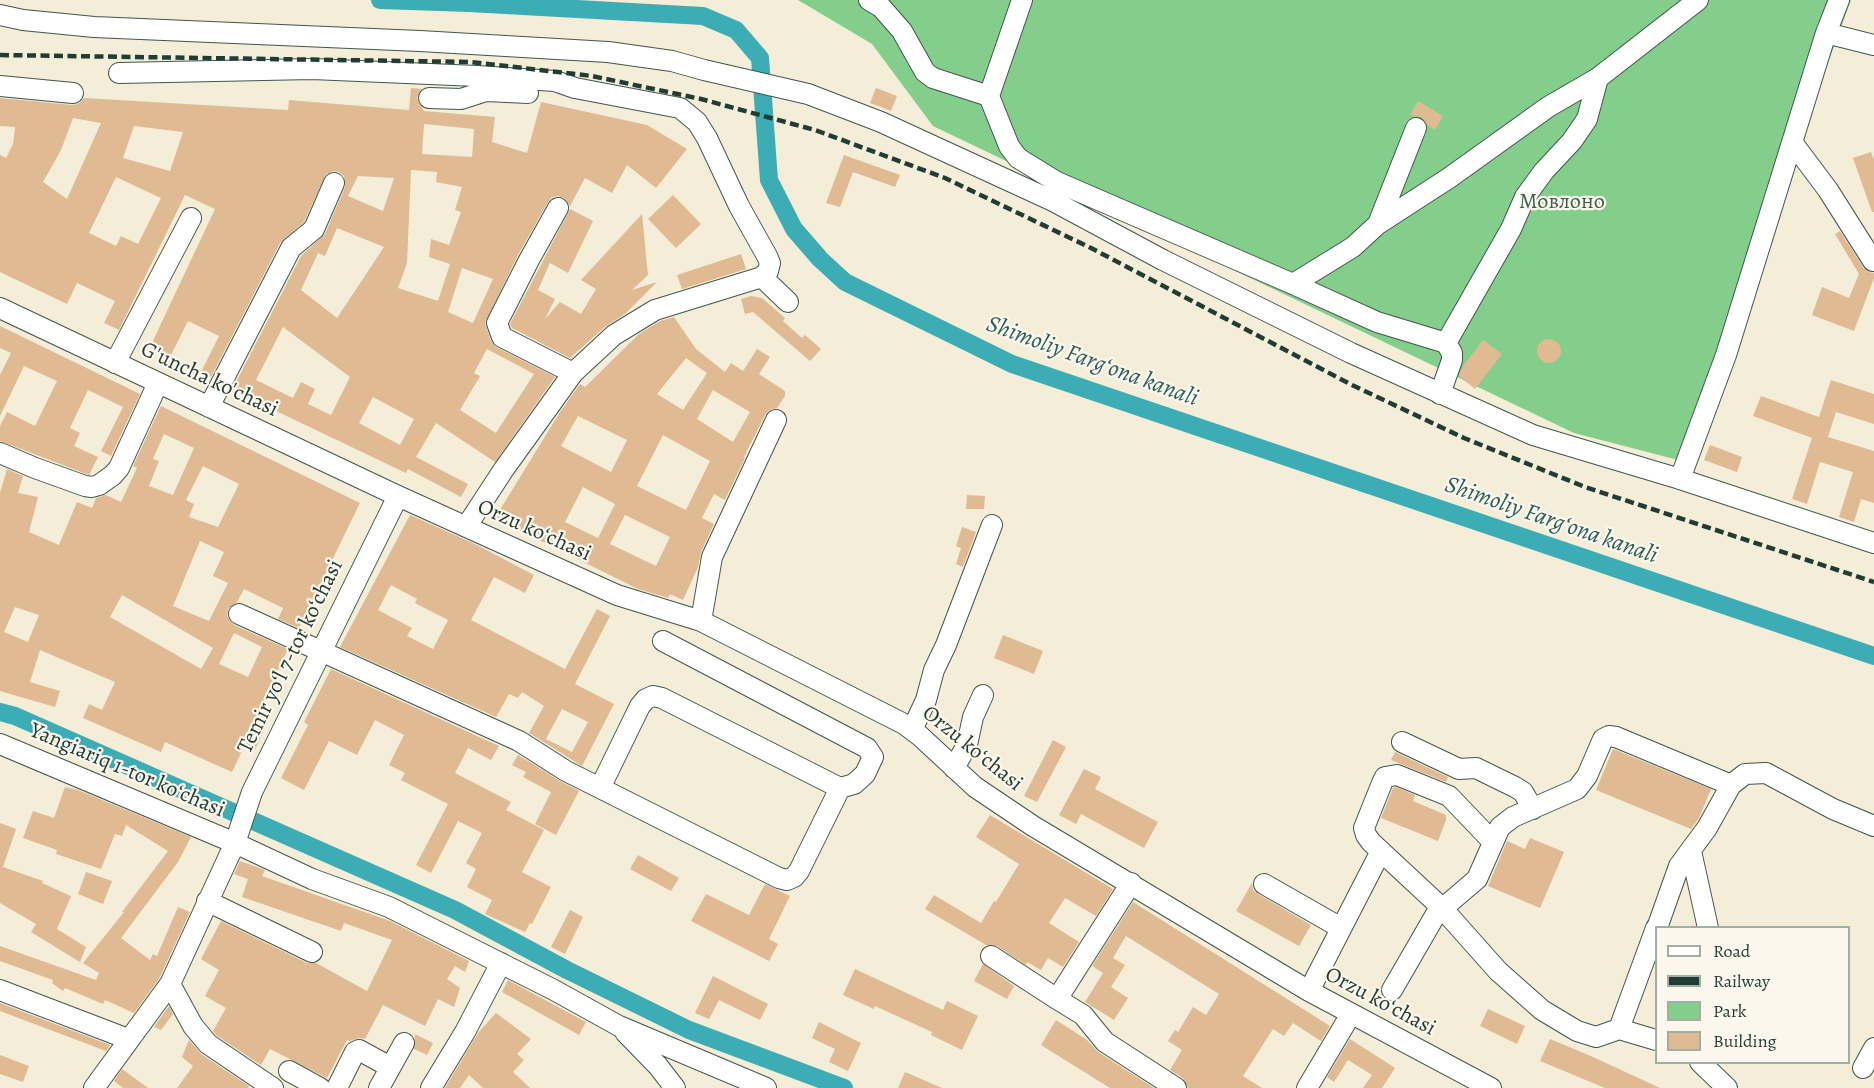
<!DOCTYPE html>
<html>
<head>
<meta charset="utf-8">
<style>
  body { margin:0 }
  #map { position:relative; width:1874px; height:1088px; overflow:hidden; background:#f4edd7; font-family:Alegreya,serif }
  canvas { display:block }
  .legend { position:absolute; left:1655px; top:926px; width:195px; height:138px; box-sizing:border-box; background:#fbf7ec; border:2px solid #a3ada2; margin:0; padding:8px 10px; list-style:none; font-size:18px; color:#1f3d34 }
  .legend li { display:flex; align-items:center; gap:12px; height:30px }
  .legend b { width:30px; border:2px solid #a3ada2 }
</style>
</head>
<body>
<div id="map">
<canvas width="1874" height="1088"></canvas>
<ul class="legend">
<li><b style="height:8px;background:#fff"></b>Road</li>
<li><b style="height:8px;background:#1f3d34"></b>Railway</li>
<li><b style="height:16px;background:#84ce8b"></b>Park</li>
<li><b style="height:16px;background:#dfba92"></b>Building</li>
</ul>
</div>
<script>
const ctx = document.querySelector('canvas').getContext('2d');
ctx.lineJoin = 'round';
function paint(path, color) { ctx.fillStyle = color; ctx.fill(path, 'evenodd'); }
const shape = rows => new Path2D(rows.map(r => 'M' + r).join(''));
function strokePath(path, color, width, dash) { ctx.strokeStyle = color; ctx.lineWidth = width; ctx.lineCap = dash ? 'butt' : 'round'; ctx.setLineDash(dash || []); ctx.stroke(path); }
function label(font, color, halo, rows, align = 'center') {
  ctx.font = font + ' Alegreya,serif'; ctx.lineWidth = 4.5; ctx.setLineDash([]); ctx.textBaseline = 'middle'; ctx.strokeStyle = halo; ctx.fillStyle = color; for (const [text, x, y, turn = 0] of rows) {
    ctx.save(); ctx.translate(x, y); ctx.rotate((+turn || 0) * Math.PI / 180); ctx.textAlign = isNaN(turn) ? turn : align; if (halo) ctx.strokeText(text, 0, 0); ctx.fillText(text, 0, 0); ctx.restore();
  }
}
const green = shape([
  [798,0,1851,0,1682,461,1574,433,933,126,872,44]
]);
const canal = shape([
  [380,0,469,3,703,16,736,30,760,58,769,180,794,229,820,259,845,282,1012,364,1874,656],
  [0,712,15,716,455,910,567,970,689,1030,844,1088]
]);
const building = shape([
  [411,88,421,89,417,98,424,111,495,117,492,142,527,153,541,102,647,125,687,149,656,188,627,165,612,193,585,178,570,206,564,198,558,196,552,197,548,202,518,255,485,323,491,341,496,347,555,377,495,462,436,423,416,457,468,484,461,497,408,469,406,473,232,390,301,256,325,234,345,187,344,176,339,172,333,171,326,174,304,222,280,243,211,377,201,372,219,336,188,321,170,357,150,347,215,209,185,195,119,330,104,323,115,301,77,283,67,304,0,272,0,155,6,158,13,144,15,127,0,126,0,98,72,105,78,104,84,98,288,110,289,100,409,110],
  [73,118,101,123,67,199,43,182,61,150],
  [424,124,474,129,472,157,422,154],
  [134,126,183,132,170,171,123,158],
  [411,170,437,172,436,182,462,187,455,210,461,212,449,245,431,239,429,257,450,264,438,301,398,288,407,263],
  [358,176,394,178,383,211,348,196],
  [116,177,161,198,138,244,121,236,116,246,89,233],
  [337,228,384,247,337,318,301,290,318,253,325,256],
  [462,268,493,279,473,323,448,312],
  [283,327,350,377,331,415,308,404,315,389,301,382,293,398,256,380],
  [487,349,534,374,496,433,460,410,480,376,474,373],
  [373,397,414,419,400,445,359,423],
  [876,88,897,96,891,111,870,103],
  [1418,101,1443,116,1435,130,1427,125,1421,117,1410,115],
  [1871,152,1874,160,1874,212,1872,212,1853,158],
  [844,155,900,175,895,187,853,172,840,207,826,203],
  [673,195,701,224,676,248,648,219],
  [570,209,593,221,568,273,550,263,538,290,555,299,545,319,560,302,581,314,596,289,581,280,642,214,648,275,632,290,657,282,625,314,606,326,570,358,512,328,510,324],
  [1840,231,1863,267,1868,272,1874,273,1874,278,1854,331,1812,315,1822,287,1849,298,1859,274,1835,234],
  [741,254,746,269,682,289,677,275],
  [751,296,762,298,785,318,783,321,802,338,805,335,821,349,810,361,753,312,745,314,741,299],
  [674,317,696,349,725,372,731,363,743,371,757,349,770,357,759,374,785,391,785,396,777,408,770,410,765,415,744,457,745,458,725,500,714,494,702,518,714,524,701,552,698,567,683,600,670,594,668,598,638,589,495,518,560,412,580,384,585,387,639,334,660,321],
  [686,358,707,373,683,410,657,394],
  [713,390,750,412,733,442,697,419],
  [578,416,627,440,611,472,561,446],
  [663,435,710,461,686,510,637,486],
  [583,487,615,504,598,538,565,522],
  [625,515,670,537,656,566,610,544],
  [0,326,140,394,111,456,101,451,123,407,88,390,70,428,80,433,74,446,98,457,89,475,0,441,0,426,7,412,35,426,57,381,24,366,0,416,0,375,11,353,0,348],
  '1537 351a12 12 0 1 1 24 0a12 12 0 1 1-24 0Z',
  [1483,340,1502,354,1475,389,1459,376,1463,366],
  [1831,380,1874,394,1874,424,1836,412,1828,437,1874,451,1874,503,1861,499,1854,522,1839,517,1853,472,1820,462,1807,504,1792,499,1812,438,1753,416,1761,396,1819,417],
  [161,406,360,503,299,628,278,619,283,608,244,589,237,602,228,609,227,616,234,625,288,649,257,716,268,721,255,750,245,745,232,772,165,742,161,752,83,718,89,704,102,710,115,682,40,650,30,682,60,691,55,707,0,691,0,493,7,469,23,476,18,493,38,497,29,532,59,545,77,502,92,508,96,498,106,495,121,502,137,468,133,466],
  [164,434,194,448,173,495,149,486,159,461,153,459],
  [203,466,239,484,218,527,189,517,194,504,186,500],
  [200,541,224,552,213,576,228,583,209,621,173,606],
  [122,595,213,648,201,669,110,617],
  [15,607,39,615,28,642,4,632],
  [234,633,262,647,248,677,219,664],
  [1710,445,1742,457,1737,472,1704,460],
  [967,495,985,496,984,509,966,509],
  [410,515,475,544,534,575,525,593,494,577,471,620,565,669,597,609,610,616,575,684,614,704,582,766,529,733,544,706,522,692,518,698,509,694,496,717,340,647],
  [391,585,417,599,415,603,448,620,433,649,407,636,412,628,378,610],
  [562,709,588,722,572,752,546,739],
  [962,527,976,532,963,567,956,564,961,548,956,546],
  [1003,635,1043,651,1034,674,994,658],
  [331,669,499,746,491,760,468,748,455,773,511,802,506,810,544,830,522,872,551,887,532,924,530,923,525,932,485,914,492,900,467,887,476,869,466,863,482,833,458,821,431,873,416,865,448,804,401,780,405,773,389,765,404,735,375,720,357,755,329,741,304,790,281,778,308,725,304,722],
  [1053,740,1066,747,1037,802,1024,796],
  [1613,749,1711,789,1699,818,1691,829,1596,790],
  [1395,752,1448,777,1446,782,1391,760],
  [518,755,560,781,579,791,556,835,535,824,551,792,523,777,526,772,512,765],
  [1084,769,1101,777,1095,789,1158,822,1144,848,1081,814,1076,824,1059,815],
  [65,787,78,790,191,837,178,862,121,938,150,960,153,954,157,956,178,907,190,912,159,979,134,1013,105,1000,103,1004,65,988,63,991,52,983,53,980,0,961,0,946,96,980,99,973,83,963,124,912,122,912,168,851,126,825,122,836,115,834,101,869,56,854,57,850,23,838,33,811,54,818],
  [1396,787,1415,795,1413,801,1446,815,1446,820,1438,841,1381,818,1393,788],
  [990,815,1113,889,1096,916,1065,898,1049,923,1079,942,1063,967,1048,958,1041,970,1027,962,1026,965,997,946,986,945,925,909,934,895,981,923,994,901,996,902,1019,864,976,837],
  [0,823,16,829,3,867,43,881,42,883,71,896,57,929,86,947,80,962,31,932,36,924,0,903],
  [1530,838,1564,852,1540,908,1488,886,1507,841,1525,849],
  [638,855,679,878,671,891,630,869],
  [240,861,265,870,262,876,390,921,469,961,465,972,455,966,447,979,460,988,454,1007,438,999,425,1026,383,1005,365,1039,359,1038,350,1041,347,1040,327,1078,270,1049,261,1065,216,1035,213,1031,226,1008,205,996,219,970,201,959,221,921,307,963,316,963,367,991,392,940,344,923,341,931,242,897,248,879,234,874],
  [86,872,112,881,103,904,78,894],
  [1252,883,1253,890,1258,894,1311,925,1299,946,1236,911],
  [765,884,790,896,769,939,778,944,769,961,691,921,706,894,749,915],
  [1133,902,1330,1026,1321,1041,1293,1023,1284,1036,1273,1029,1243,1076,1262,1088,1188,1088,1183,1078,1170,1070,1182,1050,1168,1041,1175,1030,1178,1032,1193,1007,1206,1015,1219,994,1126,936,1113,958,1125,965,1111,987,1128,998,1114,1020,1085,1002,1103,973,1092,966],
  [570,910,583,917,565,954,551,947],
  [983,964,1014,986,1007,999,974,981],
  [855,969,943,1010,947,1001,978,1016,962,1050,931,1035,932,1032,875,1006,874,1009,843,995],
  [713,976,768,1004,760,1020,719,1000,709,1019,695,1013],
  [508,980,586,1022,579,1035,502,992],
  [0,1003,110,1045,106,1051,0,1011],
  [169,1006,173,1014,161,1030,154,1027],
  [1488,1009,1525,1026,1517,1044,1480,1026],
  [496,1013,531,1039,517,1054,524,1060,513,1072,530,1088,483,1088,469,1075,460,1088,445,1088,478,1033],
  [1056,1020,1087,1040,1098,1052,1154,1088,1110,1088,1041,1045],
  [819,1022,861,1043,848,1071,829,1062,835,1049,812,1038],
  [415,1034,433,1043,427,1055,414,1049],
  [1350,1039,1395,1068,1382,1088,1363,1088,1372,1075,1348,1060,1334,1082,1327,1077],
  [1550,1039,1593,1057,1660,1088,1605,1088,1540,1061],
  [189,1040,201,1054,249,1086,248,1088,177,1088,193,1066,182,1057],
  [0,1055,29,1066,23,1082,0,1074],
  [122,1069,148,1088,123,1088,114,1081],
  [905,1072,942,1088,898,1088]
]);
const minor = shape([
  [869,0,881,7,902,31,925,72,933,78,989,96],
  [1022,0,989,96,1009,146,1018,158,1057,182,1293,284,1377,322,1446,343,1452,353,1452,360,1440,394],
  [0,15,23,20,94,27,420,41,608,52,672,61,704,70,808,94,881,122,1053,201,1163,260,1351,353,1533,435,1680,479,1874,543],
  [1826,33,1874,45],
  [119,73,312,69,477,76,555,81,575,88,680,108,697,122,707,138,739,206,767,256,770,263,768,271,762,277,655,310,614,335,573,373,504,469,466,527],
  [0,86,73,93],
  [429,98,461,99,486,91,528,93],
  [1792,142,1828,190,1873,261],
  [558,208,529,260,497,323,502,337,573,373],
  [1378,224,1449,178,1548,107,1598,78],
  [762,277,788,302],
  [1293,284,1353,247,1378,224,1416,128],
  [0,308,398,496,617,595,701,621,904,724,920,736,975,787,1033,826,1309,991,1491,1088],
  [1446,343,1511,229,1525,197,1544,171,1572,141,1587,119,1598,78,1698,0],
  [115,363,191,218],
  [209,407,291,248,314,229,334,183],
  [0,453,35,468,85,486,92,487,99,485,113,475,119,468,158,383],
  [1680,479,1726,355,1826,33,1839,0],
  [239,614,519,741,566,771,600,788,779,878,787,880,794,877,799,871,840,788,662,698,653,696,646,699,640,706,600,788],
  [701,621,712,557,776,420],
  [663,641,867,748,873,757,865,774,854,784,840,788],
  [912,730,926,700,934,670,946,645,992,525],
  [1402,742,1459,769,1476,768,1515,787,1523,792,1533,809],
  [0,744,235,843,312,879,389,907,554,990,619,1026,766,1088],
  [954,768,967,745,973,717,983,695],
  [1493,842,1449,796,1397,775,1385,777,1382,783,1364,828,1366,835,1371,842,1442,908,1498,971,1542,1010,1577,1031,1596,1037,1619,1029,1656,1040],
  [1691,851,1708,928],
  [1131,883,1057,999,1083,1015,1105,1042,1176,1088],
  [1264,884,1341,928],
  [207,901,312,952],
  [1657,928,1679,866,1707,828,1731,785,1745,774,1766,773,1833,809,1874,826],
  [991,956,1057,999],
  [170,984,193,1026,208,1044,273,1088],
  [0,990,128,1039],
  [1392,990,1436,914,1477,879,1500,827,1513,817,1577,789,1587,776,1603,739,1609,736,1616,737,1731,785],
  [1309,991,1381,851],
  [1619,1029,1656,928],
  [625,1032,658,1066,675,1088],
  [1700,1062,1727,1088],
  [1863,1068,1874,1048],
  [289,1071,320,1088],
  [94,1088,170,984,235,843,252,792,398,496],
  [337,1088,355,1052,359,1050,390,1067],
  [379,1088,404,1043],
  [431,1088,465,1032,501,963],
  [1307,1088,1351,1014]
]);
const rail = shape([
  [0,55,471,62,592,76,701,99,815,130,945,178,1091,248,1352,385,1464,438,1585,487,1874,582]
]);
const parkNames = [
  ["Мовлоно",1562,203]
];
const streetNames = [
  ["G'uncha ko'chasi",209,380,25],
  ["Orzu koʻchasi",534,531,24],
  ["Temir yoʻl 7-tor koʻchasi",291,657,-64],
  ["Orzu koʻchasi",972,749,39],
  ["Yangiariq 1-tor koʻchasi",127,771,23],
  ["Orzu koʻchasi",1380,1002,28]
];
const waterNames = [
  ["Shimoliy Fargʻona kanali",1092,362,20],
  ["Shimoliy Fargʻona kanali",1551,521,19]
];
paint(green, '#84ce8b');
strokePath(canal, '#3cadb5', 18);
paint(building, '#dfba92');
strokePath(minor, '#3f574c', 22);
strokePath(minor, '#fff', 20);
strokePath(rail, '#1f3d34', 4.5, [9, 4.5]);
label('22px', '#38614a', '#fbf7ec', parkNames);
label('22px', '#1f3d34', '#fbf7ec', streetNames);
label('italic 24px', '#285f5b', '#fbf7ec', waterNames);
</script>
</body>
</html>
